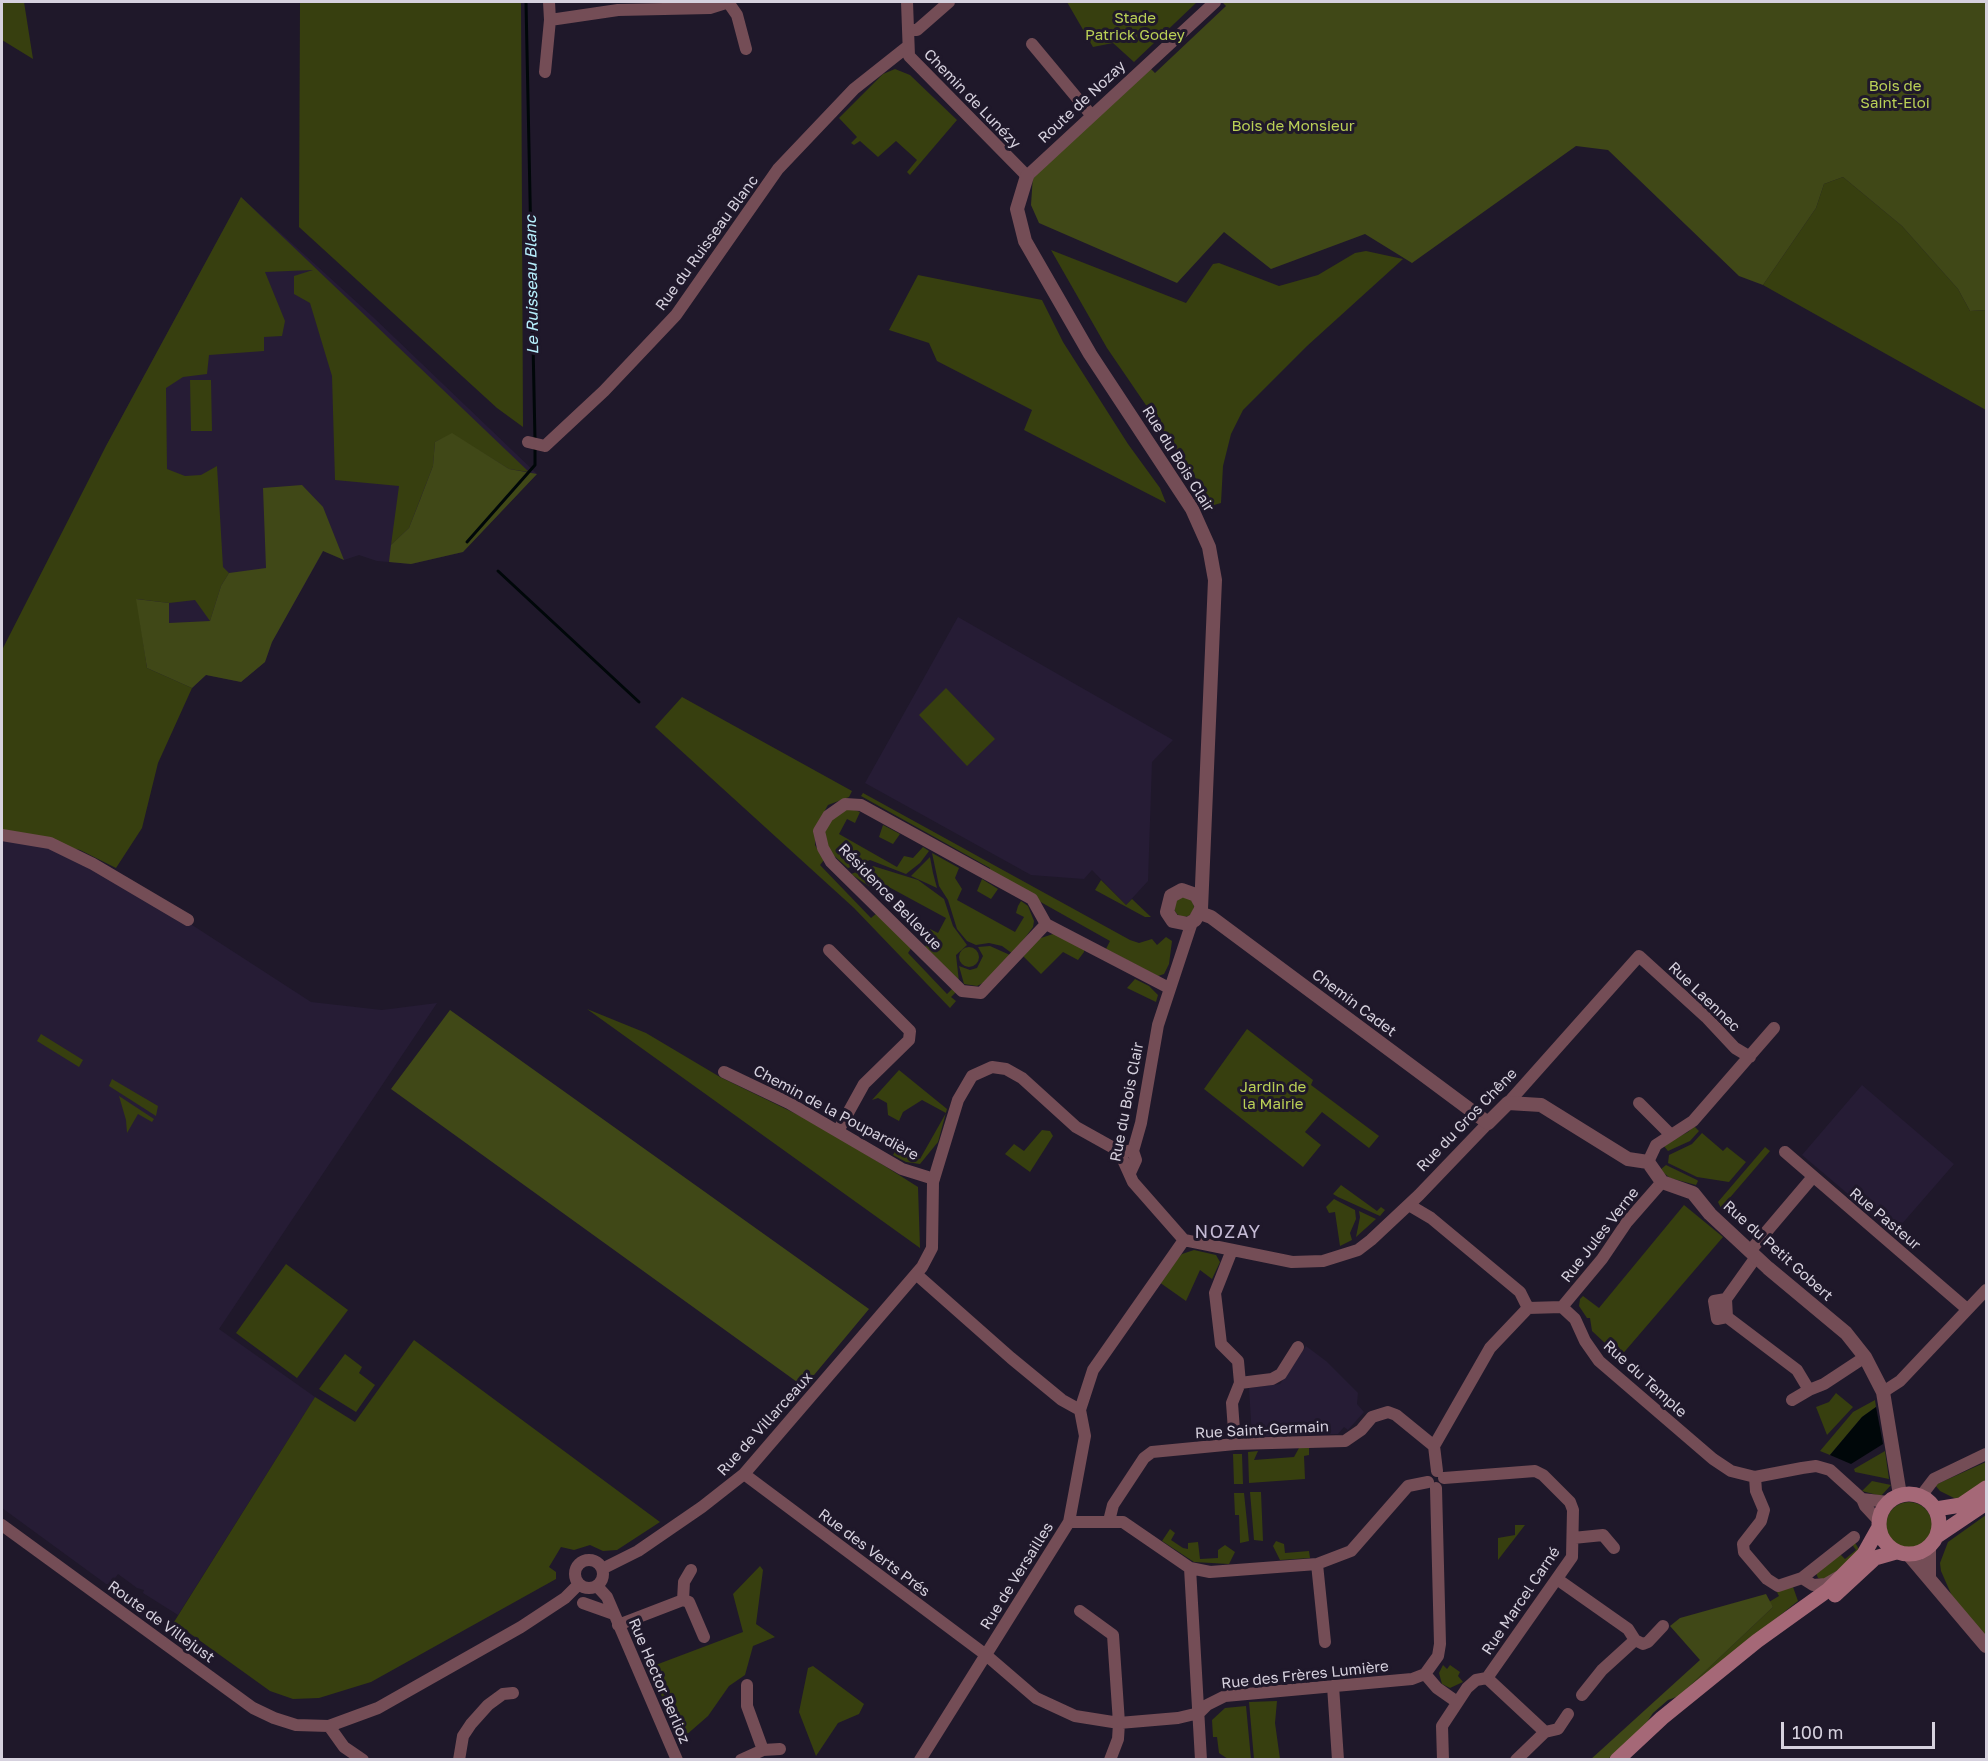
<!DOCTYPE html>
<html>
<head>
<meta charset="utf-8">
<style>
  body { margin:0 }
  #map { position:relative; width:1988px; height:1761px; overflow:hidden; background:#1f182a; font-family:"Golos Text",sans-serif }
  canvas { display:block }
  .frame { position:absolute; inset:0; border:3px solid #d6d1de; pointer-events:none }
  .scale { position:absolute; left:1781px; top:1722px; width:154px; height:27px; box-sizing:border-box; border:3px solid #d6d1de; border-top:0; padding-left:8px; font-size:18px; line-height:21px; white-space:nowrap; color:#d6d1de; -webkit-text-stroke:4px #1f182a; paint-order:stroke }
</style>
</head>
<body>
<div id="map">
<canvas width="1988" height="1761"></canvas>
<div class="frame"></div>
<div class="scale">100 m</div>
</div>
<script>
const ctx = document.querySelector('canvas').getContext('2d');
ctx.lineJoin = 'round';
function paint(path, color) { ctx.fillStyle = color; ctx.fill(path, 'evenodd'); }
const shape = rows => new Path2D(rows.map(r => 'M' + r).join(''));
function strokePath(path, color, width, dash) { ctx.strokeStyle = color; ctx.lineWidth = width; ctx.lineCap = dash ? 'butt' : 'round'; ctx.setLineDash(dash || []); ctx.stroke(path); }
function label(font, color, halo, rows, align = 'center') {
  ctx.font = font + ' "Golos Text",sans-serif'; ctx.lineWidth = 6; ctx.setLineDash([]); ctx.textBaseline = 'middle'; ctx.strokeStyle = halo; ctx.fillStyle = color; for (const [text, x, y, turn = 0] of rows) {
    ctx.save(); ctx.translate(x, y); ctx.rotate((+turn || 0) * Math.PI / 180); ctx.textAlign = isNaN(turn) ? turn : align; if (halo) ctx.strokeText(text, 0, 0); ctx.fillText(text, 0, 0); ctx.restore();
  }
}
const built = shape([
  [241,197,373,317,537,474,463,552,411,564,377,561,359,555,344,560,324,550,272,642,265,662,241,682,206,675,192,688,147,668,106,446],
  [958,617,1173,740,1152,762,1148,881,1126,905,1092,870,1084,879,1031,875,865,783],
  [2,839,50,847,186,921,311,1002,382,1010,437,1003,219,1329,315,1397,178,1615,143,1593,144,1590,137,1588,118,1574,111,1584,106,1584,2,1508],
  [1862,1085,1954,1164,1894,1233,1802,1155],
  [1306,1346,1326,1361,1358,1393,1357,1404,1364,1412,1348,1430,1344,1427,1338,1434,1252,1437,1249,1388,1280,1384]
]);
const green = shape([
  [2,2,24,2,33,59,2,40],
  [300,2,521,2,523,427,497,408,299,227],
  [1067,2,1197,2,1134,62,1113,43,1093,47],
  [895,69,910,75,957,120,910,175,907,172,917,160,896,141,878,157,860,141,854,145,851,143,857,137,839,118,883,74],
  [1843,177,1902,226,1958,289,1970,311,1986,310,1986,410,1763,285,1816,208,1824,184],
  [241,197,529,472,509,469,452,434,435,442,433,466,409,528,391,545,399,486,335,480,332,376,310,303,294,294,294,276,313,270,265,272,285,321,282,336,264,337,264,351,209,355,207,374,183,377,166,388,167,469,185,476,201,475,217,466,223,567,229,573,221,586,210,621,195,600,169,603,137,599,147,668,192,688,158,763,142,828,116,868,80,850,2,833,2,650,106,446],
  [1051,250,1186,303,1213,264,1219,263,1279,286,1318,275,1355,253,1366,251,1403,259,1307,346,1243,410,1231,434,1223,466,1221,503,1214,505,1107,348],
  [918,275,1042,300,1063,342,1128,444,1160,488,1166,503,1024,430,1032,410,937,361,929,343,889,330],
  [190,380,211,380,212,431,191,431],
  [946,688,995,739,967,766,919,715],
  [682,697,852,791,849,797,828,805,815,828,815,845,824,860,820,865,871,918,877,913,912,947,908,953,947,994,953,988,956,992,951,997,956,1001,950,1008,854,908,655,727],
  [863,793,1130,940,1139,943,1152,939,1157,945,1166,937,1172,941,1169,964,1164,974,1158,976,1106,949,1110,941,989,873,990,868,861,796],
  [849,808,860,812,855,823,847,819,839,834,897,867,904,856,913,858,923,847,929,851,920,863,906,874,870,860,848,868,832,854,825,842,824,827,832,817],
  [883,825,900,834,893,844,879,837],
  [932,853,959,868,955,878,962,889,957,900,1015,932,1024,917,1016,913,1018,906,1021,901,1028,906,1034,921,1033,927,1013,954,1002,946,989,943,976,945,967,941,957,929,948,900,939,886],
  [930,857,933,873,937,888,911,876],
  [873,866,918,880,944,899,953,926,967,945,956,955,959,982,925,947,928,941,923,938,926,933,930,929,938,933,946,918,887,886,882,895,851,874],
  [982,879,998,889,991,899,977,891],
  [1101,880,1126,905,1132,899,1151,917,1145,917,1095,890],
  '1174 907a10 10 0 1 1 20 0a10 10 0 1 1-20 0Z',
  [1056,933,1084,949,1084,952,1078,960,1063,952,1041,974,1022,955,1038,939],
  [990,946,1010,955,985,982,977,986,964,984,959,966,970,970,977,968,983,956,978,947],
  '959 957a10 10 0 1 1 20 0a10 10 0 1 1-20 0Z',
  [1135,979,1149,986,1158,995,1156,1002,1127,988],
  [587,1009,646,1033,720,1077,823,1127,918,1187,920,1248],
  [1247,1029,1313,1080,1311,1085,1379,1136,1369,1148,1322,1112,1305,1132,1321,1145,1303,1167,1204,1089],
  [41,1034,83,1060,79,1067,37,1041],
  [899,1070,947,1109,938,1142,920,1164,906,1162,893,1155,898,1146,920,1159,946,1113,922,1100,903,1112,899,1121,888,1115,887,1103,878,1098,872,1100],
  [112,1079,158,1106,156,1116,109,1086],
  [119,1096,154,1119,152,1122,138,1114,127,1133,126,1120],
  [1694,1126,1699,1131,1690,1141,1668,1151,1663,1145,1688,1132],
  [1042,1130,1050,1131,1053,1136,1030,1172,1005,1154,1014,1144,1024,1151],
  [1702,1133,1723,1151,1727,1147,1746,1162,1729,1182,1697,1177,1668,1163,1669,1155,1692,1144],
  [1765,1147,1770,1151,1721,1208,1718,1202],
  [1666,1165,1697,1180,1698,1181,1696,1185,1670,1178,1660,1170],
  [1341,1185,1377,1211,1381,1207,1385,1210,1380,1216,1338,1197,1333,1194],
  [1334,1199,1355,1210,1356,1219,1350,1233,1352,1240,1340,1246,1335,1212,1329,1213,1326,1207],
  [1684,1205,1723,1237,1620,1357,1592,1331,1590,1318,1587,1318,1579,1306,1580,1299,1583,1296,1599,1308],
  [1359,1211,1376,1219,1356,1237,1360,1217],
  [1194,1250,1216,1255,1220,1262,1212,1279,1200,1270,1186,1301,1159,1282,1168,1268,1182,1254],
  [286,1264,348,1310,297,1378,236,1333],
  [414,1340,660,1522,617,1550,603,1551,590,1545,574,1550,561,1547,549,1567,556,1572,556,1579,371,1682,319,1698,293,1699,270,1691,174,1622,315,1397,355,1422],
  [345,1354,362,1367,359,1373,375,1385,356,1412,319,1389],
  [1836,1393,1853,1407,1827,1435,1816,1407,1829,1402],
  [1875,1400,1876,1407,1862,1417,1830,1455,1820,1451,1853,1412],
  [1299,1448,1309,1448,1309,1455,1304,1456,1305,1479,1249,1483,1248,1452,1258,1451,1254,1460,1294,1457],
  [1885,1451,1889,1479,1855,1472,1854,1469],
  [1233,1454,1242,1454,1243,1484,1234,1484],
  [1986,1462,1986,1483,1960,1501,1940,1491,1935,1485],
  [1872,1481,1891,1485,1881,1496,1862,1491],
  [1250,1492,1261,1492,1263,1541,1254,1540],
  [1234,1493,1244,1493,1249,1541,1240,1543,1239,1515,1235,1515],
  '1886 1525a23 23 0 1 1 46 0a23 23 0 1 1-46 0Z',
  [1986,1515,1986,1639,1955,1603,1941,1571,1940,1563,1948,1542],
  [1515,1525,1525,1525,1498,1560,1498,1538,1515,1535],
  [1170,1529,1175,1533,1171,1540,1183,1548,1188,1549,1188,1543,1198,1542,1200,1559,1218,1558,1218,1550,1225,1545,1235,1552,1229,1564,1194,1562,1162,1541],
  [1276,1541,1284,1544,1285,1553,1309,1551,1310,1558,1280,1560,1273,1546],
  [1854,1541,1860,1551,1826,1580,1818,1578,1816,1573,1839,1553,1845,1559,1856,1550,1851,1543],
  [760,1566,763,1570,756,1624,775,1637,753,1646,745,1675,729,1686,708,1716,677,1743,678,1736,651,1670,645,1669,743,1632,733,1594],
  [1793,1587,1798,1601,1679,1696,1773,1607,1769,1602,1779,1596,1776,1590],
  [1443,1665,1447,1669,1450,1665,1460,1672,1458,1676,1463,1682,1450,1688,1442,1684,1439,1673],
  [813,1666,864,1704,859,1714,838,1723,816,1756,799,1712,808,1668],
  [1277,1701,1275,1723,1280,1759,1254,1759,1249,1702],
  [1246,1706,1251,1759,1228,1759,1219,1753,1217,1737,1213,1737,1212,1720,1225,1708]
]);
const forest = shape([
  [1222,2,1986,2,1986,310,1970,311,1958,289,1902,226,1843,177,1824,184,1816,208,1763,285,1739,276,1608,150,1576,146,1412,263,1365,234,1271,269,1224,232,1177,283,1039,223,1031,205,1033,175,1150,68,1155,73,1226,6],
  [452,433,509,469,537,474,463,552,411,564,389,562,391,545,409,528,420,500,433,466,435,442],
  [302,485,323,507,344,560,323,551,272,642,265,662,241,682,206,675,192,688,147,668,136,599,169,603,169,623,210,621,221,586,229,573,266,568,263,488],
  [450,1010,869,1309,804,1387,391,1089],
  [1766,1594,1773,1607,1679,1696,1668,1700,1653,1713,1645,1725,1608,1759,1590,1760,1700,1660,1670,1626,1680,1618]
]);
const water = shape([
  [1876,1407,1883,1444,1851,1464,1830,1455,1862,1417]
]);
const stream = shape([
  [526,2,535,440],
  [467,542,535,465,535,447],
  [498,571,639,702]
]);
const minor = shape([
  [728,2,737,15,746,49],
  [907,2,909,56,1027,176,1215,2],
  [550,20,618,10,710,8,729,2],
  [908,30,917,30,949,2],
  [1032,44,1092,116],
  [545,72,550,20,549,2],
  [528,442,545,446,604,391,676,315,778,169,854,89,907,47],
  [2,835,50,843,93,864,188,920],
  [1046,924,981,993,962,991,831,862,823,848,819,831,828,816,845,804,861,805,1032,899,1046,924,1169,988],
  [829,950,910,1031,909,1040,864,1084,838,1131],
  [724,1072,789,1103,902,1169,934,1179],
  [1508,1103,1639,956,1706,1017,1735,1048,1750,1057],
  [1639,1103,1671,1135],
  [1119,1151,1133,1182,1184,1240,1292,1262,1323,1261,1358,1250,1371,1240,1419,1195,1488,1123],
  [1785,1152,1967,1309],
  [1648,1162,1656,1145,1693,1121,1774,1028],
  [1130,1173,1136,1160,1133,1151,1141,1123,1158,1025,1192,922],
  [1409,1205,1431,1218,1520,1292,1528,1308,1562,1307,1575,1319,1585,1341,1599,1361,1713,1459,1731,1471,1755,1477,1802,1468,1816,1466,1830,1470,1862,1499,1865,1506,1878,1520],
  [1232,1250,1215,1293,1221,1344,1238,1361,1240,1383,1232,1403,1235,1444],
  [1750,1251,1812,1178],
  [1756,1257,1726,1299,1727,1317,1797,1370,1809,1390,1824,1384,1865,1357],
  [916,1274,1011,1358,1062,1400,1080,1410],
  [1726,1299,1714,1301,1717,1319,1727,1317],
  [1562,1307,1602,1259,1627,1222,1662,1182],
  [1240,1383,1272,1379,1281,1374,1298,1347],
  [1883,1392,1900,1381,1986,1290],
  [1792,1400,1809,1390],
  [1437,1471,1434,1446,1490,1348,1528,1308],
  [744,1474,986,1655,1036,1698,1075,1716,1119,1723,1178,1718,1199,1713,1207,1705,1225,1696,1412,1679,1425,1674,1438,1656,1440,1644,1436,1488],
  [1755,1477,1756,1491,1764,1510,1761,1521,1743,1544,1744,1552,1767,1579,1778,1586,1802,1578,1854,1537],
  [1444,1478,1535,1471,1543,1475,1570,1502,1573,1510,1572,1557,1487,1678],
  [1921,1496,1934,1479,1986,1454],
  [1862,1499,1888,1502],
  [1109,1521,1113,1505,1144,1458,1152,1452,1235,1444,1345,1441,1361,1430,1372,1417,1388,1412,1396,1415,1434,1446],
  [1069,1522,1123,1522,1190,1568,1210,1572,1317,1564,1351,1551,1408,1486,1428,1482],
  [2,1525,253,1708,274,1718,296,1725,329,1726,378,1708,521,1627,565,1598,579,1584],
  [1573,1538,1603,1535,1614,1548],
  '575 1574a14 14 0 1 1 28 0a14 14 0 1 1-28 0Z',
  [1317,1564,1325,1642],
  [1190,1568,1201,1760],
  [602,1569,638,1551,702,1507,744,1474,922,1267,932,1248,933,1182,958,1100,972,1076,992,1067,1006,1069,1022,1078,1076,1127,1119,1151,1133,1151],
  [1802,1578,1813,1585,1826,1584,1838,1577],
  [1557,1579,1628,1629,1635,1640],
  [597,1586,607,1597,677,1760],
  [683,1600,684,1582,691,1570],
  [583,1603,614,1614],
  [1080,1611,1113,1635,1119,1723,1118,1739,1110,1760],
  [618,1625,683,1600,689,1602,704,1637],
  [1635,1640,1643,1644,1648,1642,1663,1626],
  [1425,1674,1437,1688,1457,1702],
  [1487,1678,1545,1732],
  [747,1685,747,1706,763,1750],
  [1333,1686,1338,1760],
  [1582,1695,1602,1670,1635,1640],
  [329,1726,344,1747,363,1760],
  [459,1760,463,1736,471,1724,488,1705,503,1694,513,1693],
  [741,1760,763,1750,780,1749],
  [920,1760,1069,1522,1085,1436,1080,1410,1093,1370,1184,1240],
  [1443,1760,1442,1726,1467,1688,1476,1680,1487,1678],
  [1516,1760,1545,1732,1558,1729,1568,1714]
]);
const tertiary = shape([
  [1027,176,1017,209,1025,241,1090,354,1192,509,1209,547,1215,580,1201,909,1195,920,1188,924,1173,921,1167,912,1171,896,1182,890,1196,895,1201,904],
  [1200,913,1211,917,1488,1123,1508,1103,1541,1105,1628,1159,1648,1162,1662,1182,1693,1193,1710,1214,1768,1268,1846,1333,1865,1357,1883,1392,1900,1495],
  [1909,1555,1986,1646],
  [1929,1578,1929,1547]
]);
const secondary = shape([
  '1879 1524a30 30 0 1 1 60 0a30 30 0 1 1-60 0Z',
  [1936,1509,1961,1505,1986,1488],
  [1937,1536,1986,1503],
  [1835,1595,1875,1558,1896,1552],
  [1617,1760,1662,1718,1757,1641,1828,1590,1864,1554,1878,1529]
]);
const parkNames = [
  ["Stade",1135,18],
  ["Patrick Godey",1135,35],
  ["Bois de",1895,86],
  ["Saint-Eloi",1895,103],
  ["Bois de Monsieur",1293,126],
  ["Jardin de",1273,1087],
  ["la Mairie",1273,1104]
];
const streetNames = [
  ["Chemin de Lunézy",972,99,46],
  ["Route de Nozay",1082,102,-43],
  ["Rue du Ruisseau Blanc",707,243,-54],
  ["Rue du Bois Clair",1178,459,58],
  ["Résidence Bellevue",890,897,46],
  ["Rue Laennec",1704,997,44],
  ["Chemin Cadet",1354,1003,37],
  ["Rue du Bois Clair",1127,1102,-79],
  ["Chemin de la Poupardière",836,1113,28],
  ["Rue du Gros Chêne",1467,1120,-46],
  ["Rue Pasteur",1885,1219,40],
  ["Rue Jules Verne",1600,1235,-52],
  ["Rue du Petit Gobert",1778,1251,42],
  ["Rue du Temple",1645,1379,42],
  ["Rue de Villarceaux",765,1424,-48],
  ["Rue Saint-Germain",1262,1430,-3],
  ["Rue des Verts Prés",874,1553,37],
  ["Rue de Versailles",1017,1576,-58],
  ["Rue Marcel Carné",1521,1601,-56],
  ["Route de Villejust",161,1622,36],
  ["Rue des Frères Lumière",1305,1675,-6],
  ["Rue Hector Berlioz",659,1681,67]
];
const waterNames = [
  ["Le Ruisseau Blanc",532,285,-91]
];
const quarterNames = [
  ["NOZAY",1228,1232]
];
paint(built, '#261c35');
paint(green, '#373f0f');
paint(forest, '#404817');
paint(water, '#000709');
strokePath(stream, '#000709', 3);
strokePath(minor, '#744d56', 12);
strokePath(tertiary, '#744d56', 14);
strokePath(secondary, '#a56877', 15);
label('15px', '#bad056', '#1f182a', parkNames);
label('15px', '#d6d1de', '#1f182a', streetNames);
label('italic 16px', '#b6effc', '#1f182a', waterNames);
ctx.letterSpacing = '1.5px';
label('18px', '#c5bbd5', '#1f182a', quarterNames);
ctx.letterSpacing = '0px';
</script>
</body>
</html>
